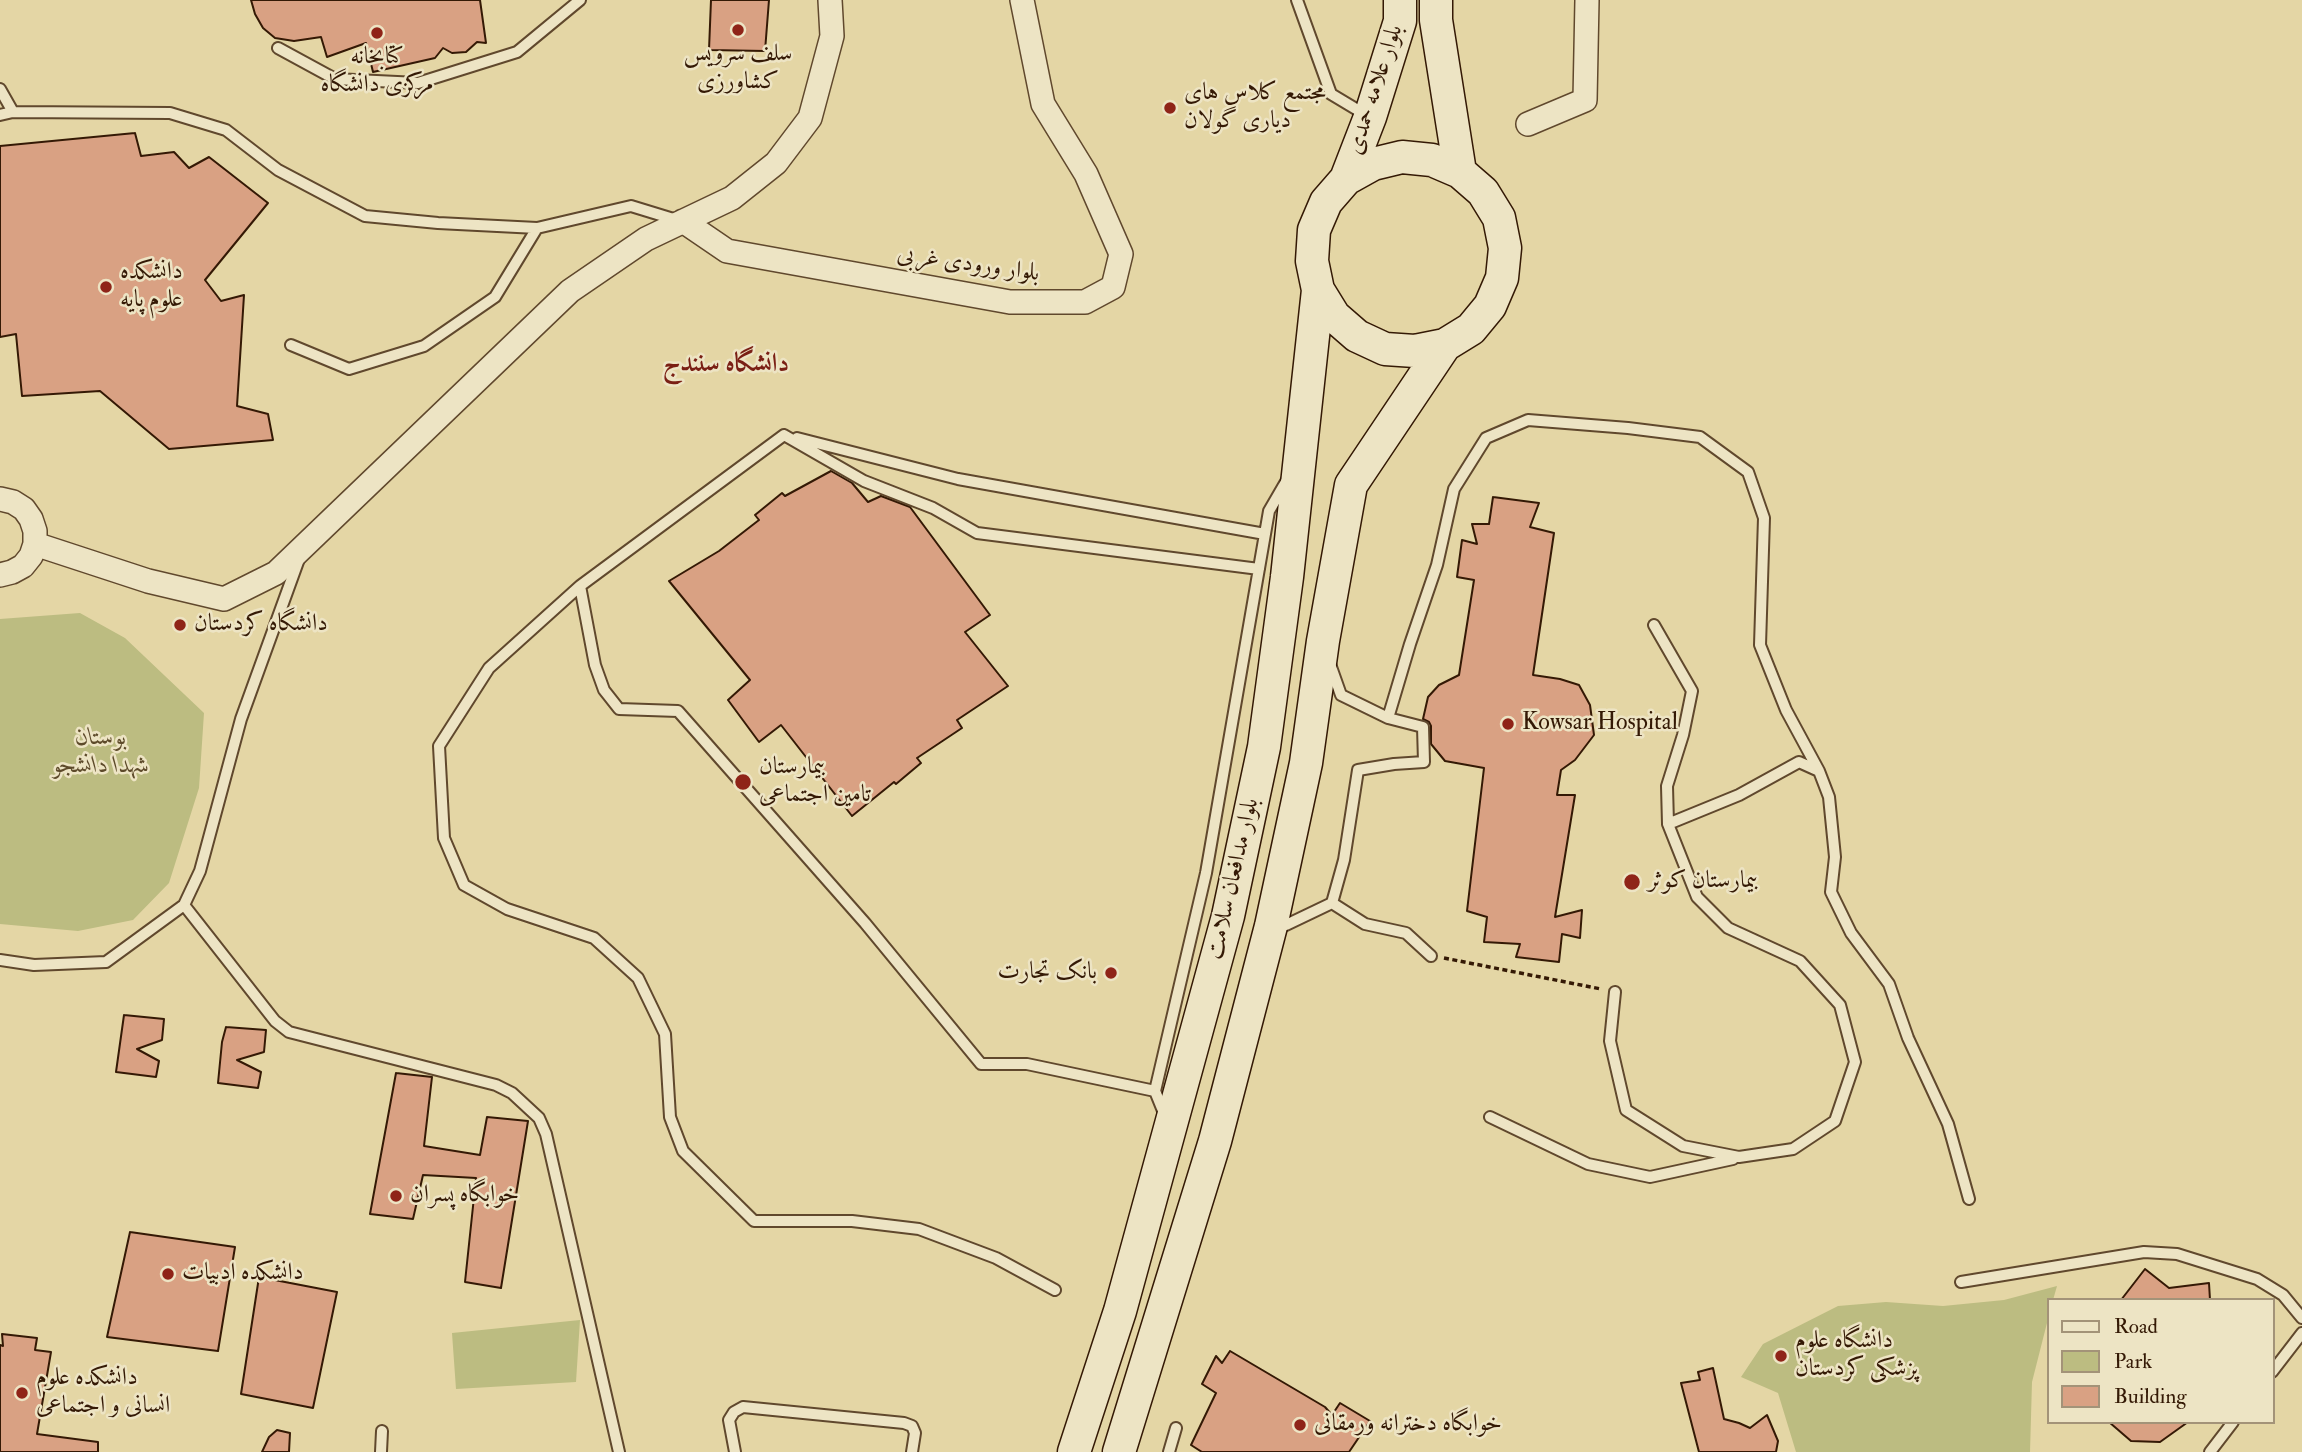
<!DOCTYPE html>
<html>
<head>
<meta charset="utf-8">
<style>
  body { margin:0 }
  #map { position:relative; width:2302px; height:1452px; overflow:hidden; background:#e4d6a5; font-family:"IM FELL Double Pica",serif }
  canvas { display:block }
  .legend { position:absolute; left:2047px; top:1298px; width:228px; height:126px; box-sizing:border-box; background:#ede4c4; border:2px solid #a39378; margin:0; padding:9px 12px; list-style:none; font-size:21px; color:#341905 }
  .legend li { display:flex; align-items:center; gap:14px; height:35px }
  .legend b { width:35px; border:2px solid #a39378 }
</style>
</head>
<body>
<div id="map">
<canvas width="2302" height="1452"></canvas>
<ul class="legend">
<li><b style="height:9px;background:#ede4c4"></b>Road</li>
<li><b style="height:19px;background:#bcbc81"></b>Park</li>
<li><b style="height:19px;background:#d9a183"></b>Building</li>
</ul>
</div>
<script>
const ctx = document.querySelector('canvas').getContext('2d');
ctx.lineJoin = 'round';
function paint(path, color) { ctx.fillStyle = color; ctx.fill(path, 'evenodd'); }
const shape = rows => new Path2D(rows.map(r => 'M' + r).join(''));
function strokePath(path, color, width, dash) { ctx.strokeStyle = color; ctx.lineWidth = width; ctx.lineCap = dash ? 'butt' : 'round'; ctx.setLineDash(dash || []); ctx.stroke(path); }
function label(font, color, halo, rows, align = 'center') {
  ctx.font = font + ' "IM FELL Double Pica",Amiri,serif'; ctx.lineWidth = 5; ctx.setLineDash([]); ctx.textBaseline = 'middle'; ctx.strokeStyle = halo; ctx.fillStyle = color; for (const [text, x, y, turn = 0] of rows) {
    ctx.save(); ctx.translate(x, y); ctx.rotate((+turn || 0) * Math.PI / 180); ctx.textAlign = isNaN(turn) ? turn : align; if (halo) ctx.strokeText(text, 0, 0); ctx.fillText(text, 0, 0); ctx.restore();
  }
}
const green = shape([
  [80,613,125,638,204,713,199,788,169,883,133,920,78,931,0,924,0,619],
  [2057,1286,2053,1300,2048,1300,2048,1319,2032,1382,2030,1452,1796,1452,1778,1393,1741,1377,1763,1344,1838,1306,1886,1302,1943,1306,2004,1300],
  [580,1320,576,1382,456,1389,452,1333]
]);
const building = shape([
  [251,0,480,0,486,43,477,42,466,52,452,53,443,48,435,58,373,72,366,43,327,57,321,37,294,41,275,38,263,28,255,14,251,0],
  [711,0,769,0,765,51,709,50,711,0],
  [135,133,141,156,174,152,189,168,209,157,268,203,205,280,221,301,244,295,237,406,268,414,273,440,169,449,100,391,22,396,16,334,0,337,0,146,135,133],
  [831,471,852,483,868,502,881,496,910,507,990,615,965,632,1008,686,957,720,962,728,917,758,921,763,896,784,894,782,852,816,781,725,759,742,728,700,750,680,669,581,719,551,759,520,755,515,782,493,785,496,831,471],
  [1493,497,1539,503,1530,527,1554,533,1533,675,1560,679,1579,685,1590,705,1594,735,1575,760,1561,770,1557,795,1575,795,1555,917,1582,910,1580,938,1562,934,1559,962,1516,957,1520,944,1484,942,1487,917,1467,911,1484,768,1445,761,1431,744,1431,726,1429,722,1423,719,1428,697,1439,685,1459,675,1474,580,1457,577,1462,540,1477,544,1472,524,1489,524,1493,497],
  [124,1015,164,1019,162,1040,137,1049,159,1061,156,1077,116,1072,124,1015],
  [226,1027,266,1030,264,1052,237,1060,261,1072,258,1088,218,1083,222,1042,226,1027],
  [396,1073,432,1077,424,1146,480,1155,487,1117,528,1121,501,1288,465,1282,476,1178,423,1175,413,1219,370,1214,396,1073],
  [130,1232,235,1247,218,1351,107,1337,130,1232],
  [2145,1269,2169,1288,2209,1283,2210,1300,2121,1300,2145,1269],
  [259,1277,337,1292,313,1408,241,1394,259,1277],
  [2,1334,37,1338,35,1350,51,1352,37,1434,98,1442,98,1452,0,1452,0,1345,3,1346,2,1334],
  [1230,1351,1325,1407,1332,1415,1340,1403,1370,1421,1349,1452,1202,1452,1191,1445,1216,1393,1202,1384,1216,1356,1222,1363,1230,1351],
  [1713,1368,1724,1419,1739,1423,1750,1428,1767,1415,1778,1441,1776,1452,1699,1452,1681,1383,1700,1380,1698,1372,1713,1368],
  [2109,1422,2188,1422,2160,1442,2131,1441,2109,1422],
  [277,1430,290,1433,289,1452,262,1452,269,1437,277,1430]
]);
const path = shape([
  [1444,958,1601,989]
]);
const service = shape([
  [1297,0,1331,94,1366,115],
  [278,48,335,79,418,83,517,52,580,0],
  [0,89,13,112],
  [0,115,13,112,170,113,226,130,278,170,365,216,438,223,537,228,631,206,680,221],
  [291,345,349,369,424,346,495,297,537,228],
  [784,435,580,586,595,665,604,690,619,709,678,711,865,923,981,1064,1027,1064,1155,1091],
  [784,435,864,481,933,508,977,533,1259,569],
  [797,438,958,479,1265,534],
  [580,586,489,668,439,746,444,838,464,885,507,909,594,938,638,978,665,1034,670,1117,683,1151,754,1221,852,1221,919,1229,996,1258,1055,1290],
  [1388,718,1410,644,1437,565,1454,489,1486,438,1528,420,1628,428,1700,437,1748,472,1764,518,1760,645,1786,710,1819,771],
  [1668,824,1739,795,1799,762,1819,771,1829,797,1835,857,1831,892,1851,933,1889,984,1908,1038,1948,1124,1969,1199],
  [1332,903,1365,924,1406,933,1431,956],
  [184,905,275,1021,289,1032,496,1085,512,1093,539,1118,546,1134,619,1452],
  [1274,926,1286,925,1332,903,1344,860,1358,770,1394,764,1424,762,1423,727,1388,718,1341,695,1330,664],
  [0,960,34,965,106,962,184,905,200,871,241,719,299,559],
  [1615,992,1610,1041,1626,1110,1683,1146,1739,1157,1793,1149,1835,1121,1855,1062,1840,1005,1800,961,1728,928,1697,897,1668,824,1667,786,1683,735,1692,691,1654,625],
  [1490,1117,1588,1164,1650,1177,1733,1159],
  [1166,1118,1155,1091,1206,873,1269,511,1287,480],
  [1961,1282,2144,1252,2177,1254,2257,1279,2283,1295,2302,1318],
  [2272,1372,2302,1333],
  [381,1452,382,1431],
  [735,1452,729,1420,734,1412,743,1407,904,1423,912,1426,915,1433,912,1452],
  [1169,1452,1176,1428],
  [2210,1452,2233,1422]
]);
const minor = shape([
  [1528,124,1585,100,1587,0],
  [683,221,727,251,1010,302,1085,302,1113,287,1121,254,1086,174,1043,104,1022,0],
  [0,499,13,502,24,509,31,519,35,531,35,544,31,556,23,566,12,572,0,575],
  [35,544,148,581,224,599,276,573,570,291,646,239,732,198,776,163,810,118,832,36,830,0]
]);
const secondary = shape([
  [1436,0,1436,20,1460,172],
  [1346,179,1373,164,1402,157,1432,160,1460,172,1483,192,1499,218,1505,248,1502,278,1490,306,1471,329,1445,345,1415,351,1385,349,1357,336,1334,316,1318,290,1312,261,1314,230,1326,202,1346,179,1370,117,1400,21,1400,0],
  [1074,1452,1120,1311,1228,916,1264,747,1287,577,1318,290],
  [1119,1452,1215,1141,1271,926,1306,763,1323,641,1351,485,1445,345]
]);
const markers = [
  [738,30,7,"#8f2418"],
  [377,33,7,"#8f2418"],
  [1170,108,7,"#8f2418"],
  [106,287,7,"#8f2418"],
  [180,625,7,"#8f2418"],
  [1508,724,7,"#8f2418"],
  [743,782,9,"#8f2418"],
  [1632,882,9,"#8f2418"],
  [1111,973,7,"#8f2418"],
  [396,1196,7,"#8f2418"],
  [168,1274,7,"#8f2418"],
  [1781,1356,7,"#8f2418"],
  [22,1393,7,"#8f2418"],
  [1300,1425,7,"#8f2418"]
];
const poiNames = [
  ["سلف سرویس",738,55,"center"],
  ["کشاورزی",738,83,"center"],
  ["کتابخانه",377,58,"center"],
  ["مرکزی دانشگاه",377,86,"center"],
  ["مجتمع کلاس های",1184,94],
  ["دیاری گولان",1184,122],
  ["دانشکده",120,273],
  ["علوم پایه",120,301],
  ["دانشگاه کردستان",194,625],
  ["Kowsar Hospital",1522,724],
  ["بیمارستان",759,768],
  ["تامین اجتماعی",759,796],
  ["بیمارستان کوثر",1648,882],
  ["بانک تجارت",1097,973,"right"],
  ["خوابگاه پسران",410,1196],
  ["دانشکده ادبیات",182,1274],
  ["دانشگاه علوم",1795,1342],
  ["پزشکی کردستان",1795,1370],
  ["دانشکده علوم",36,1379],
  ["انسانی و اجتماعی",36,1407],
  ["خوابگاه دخترانه ورمقانی",1314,1425]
];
const streetNames = [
  ["بلوار علامه حمدی",1376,90,-72],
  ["بلوار ورودی غربی",968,265,8],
  ["بلوار مدافعان سلامت",1234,879,-77]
];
const parkNames = [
  ["بوستان",101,739],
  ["شهدا دانشجو",101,767]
];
const neighbourhoodNames = [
  ["دانشگاه سنندج",726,365]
];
paint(green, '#bcbc81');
paint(building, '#d9a183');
strokePath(building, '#341905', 2);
strokePath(service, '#60482d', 14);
strokePath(minor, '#60482d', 26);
strokePath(secondary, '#341905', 35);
strokePath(path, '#341905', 3.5, [5, 3.5]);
strokePath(service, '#ede4c4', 10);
strokePath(minor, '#ede4c4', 23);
strokePath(secondary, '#ede4c4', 32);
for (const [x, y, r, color] of markers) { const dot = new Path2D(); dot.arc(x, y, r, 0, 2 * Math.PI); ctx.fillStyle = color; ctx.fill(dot); strokePath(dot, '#ede4c4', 2.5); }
label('24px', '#341905', '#ede4c4', poiNames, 'left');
label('24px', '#341905', '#ede4c4', streetNames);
label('italic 24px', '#5d4a2a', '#ede4c4', parkNames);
label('bold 26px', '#7a1f14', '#ede4c4', neighbourhoodNames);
</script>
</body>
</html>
